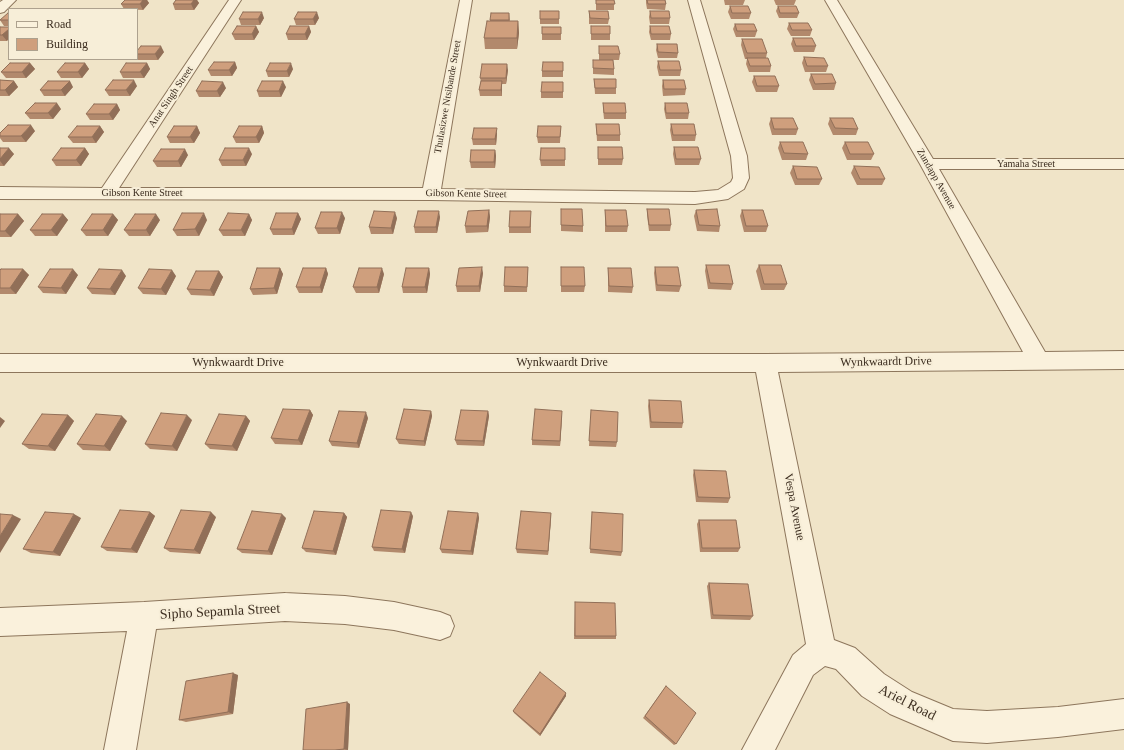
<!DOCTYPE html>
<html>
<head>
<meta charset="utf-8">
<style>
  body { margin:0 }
  #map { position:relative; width:1124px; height:750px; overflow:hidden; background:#f0e4c8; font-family:Georgia,serif }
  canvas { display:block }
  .legend { position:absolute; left:8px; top:8px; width:130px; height:52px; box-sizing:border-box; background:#f7eed8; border:1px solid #ada18e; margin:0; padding:5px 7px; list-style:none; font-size:12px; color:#3d2e20 }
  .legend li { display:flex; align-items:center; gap:8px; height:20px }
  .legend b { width:20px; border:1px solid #ada18e }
</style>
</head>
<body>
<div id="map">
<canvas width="1124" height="750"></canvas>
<ul class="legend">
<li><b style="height:5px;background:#faf1dc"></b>Road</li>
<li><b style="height:11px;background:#cf9f7d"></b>Building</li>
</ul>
</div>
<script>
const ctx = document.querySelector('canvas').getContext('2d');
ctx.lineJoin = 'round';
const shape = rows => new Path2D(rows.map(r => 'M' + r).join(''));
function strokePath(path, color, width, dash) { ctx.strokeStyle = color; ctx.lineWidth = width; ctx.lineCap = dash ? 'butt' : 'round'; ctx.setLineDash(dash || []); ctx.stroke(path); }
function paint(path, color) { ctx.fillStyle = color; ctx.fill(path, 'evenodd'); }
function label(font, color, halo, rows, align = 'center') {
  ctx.font = font + ' Georgia,serif'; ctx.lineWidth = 4; ctx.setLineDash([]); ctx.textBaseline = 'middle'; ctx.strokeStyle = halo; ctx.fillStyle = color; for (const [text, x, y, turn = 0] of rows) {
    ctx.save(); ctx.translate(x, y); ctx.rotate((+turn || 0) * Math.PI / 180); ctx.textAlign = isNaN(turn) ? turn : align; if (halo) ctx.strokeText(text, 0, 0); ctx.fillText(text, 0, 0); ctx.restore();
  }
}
const street = shape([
  [3,0,16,0,4,12,0,13,0,2,3,0],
  [229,0,241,0,119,188,423,188,460,0,472,0,441,189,695,192,718,190,731,182,733,178,731,156,688,0,700,0,747,156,749,178,744,189,728,199,695,204,431,200,0,199,0,187,102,188,229,0],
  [825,0,837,0,933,159,1124,159,1124,169,939,169,1045,352,1124,351,1124,369,778,372,834,640,855,648,884,674,912,692,953,709,987,711,1058,707,1124,699,1124,729,1058,737,987,743,953,741,890,714,862,696,836,669,825,666,813,675,775,750,742,750,793,655,806,644,756,372,0,372,0,354,765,354,1023,352,920,164,825,0],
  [285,593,345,596,394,602,440,612,450,616,454,626,450,636,440,640,394,630,345,624,285,621,156,629,136,750,104,750,127,631,0,636,0,608,144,602,285,593]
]);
const wall = shape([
  [125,0,147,0,149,3,143,10,124,9,121,4],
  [176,0,197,0,199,3,194,10,175,10,173,4],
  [596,0,614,0,614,10,596,10],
  [646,0,665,0,666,4,665,10,647,9,646,3],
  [724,0,745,0,743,5,725,5],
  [774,0,796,0,794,5,776,5],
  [730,6,751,13,749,19,731,19,728,12],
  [778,6,799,13,797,18,779,18,776,11],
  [559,11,559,24,540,24,540,19],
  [589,11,609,19,608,24,589,24],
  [650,11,670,18,669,24,650,24,649,17],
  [9,13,9,26,4,26,0,20],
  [509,13,510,21,518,21,519,33,517,49,485,49,484,38,490,21,490,20],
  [264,18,260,25,241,25,239,19],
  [319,18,315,25,296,25,294,19],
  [789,23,812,30,810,36,791,36,787,29],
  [735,24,757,31,755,37,736,37,733,29],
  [256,26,259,32,254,40,235,40,232,34],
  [309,26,311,32,307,40,288,40,286,34],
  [591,26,610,34,610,40,591,40],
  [650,26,671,34,670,40,651,40,649,32],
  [0,27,9,27,9,38,7,41,0,41],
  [542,27,561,27,561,40,542,40],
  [793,38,816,46,814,52,794,52,791,44],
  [742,39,767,53,766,58,771,66,770,72,749,72,746,64,747,59,745,59,741,45],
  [657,44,678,53,677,58,658,58,656,50],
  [599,46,620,54,619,60,603,60,614,69,614,75,593,74,593,60,599,60],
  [137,51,164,52,158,60,138,60,137,58],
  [804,57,828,66,826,72,805,72,802,63],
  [658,61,681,70,680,76,659,76,657,67],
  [235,62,237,68,232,76,211,76,208,70],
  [563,62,563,77,542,77,542,71],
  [30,63,35,69,26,78,6,78,1,72],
  [85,63,89,69,82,78,61,78,57,72],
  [147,63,150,69,144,78,123,78,120,72],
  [293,69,289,77,268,77,266,71],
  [508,70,506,84,502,84,502,96,480,96,479,90,481,81,480,78],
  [811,74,836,83,834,90,813,90,809,80],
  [754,76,779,86,777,92,756,92,752,82],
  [594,79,616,88,616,94,595,94],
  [0,80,14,81,18,87,9,96,0,96],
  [663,80,686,89,685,95,663,96,662,86],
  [563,82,563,98,541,98,541,92],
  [137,86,130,96,109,96,105,90],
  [73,87,65,96,44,96,40,90],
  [286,87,281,97,259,97,257,91],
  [226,88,220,97,199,97,196,91],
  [603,103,626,113,626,119,604,119,603,109],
  [665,103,689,113,688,119,666,119,664,109],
  [117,104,120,110,113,120,90,120,86,114],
  [61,109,53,119,30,119,25,113],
  [771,118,798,129,796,135,772,135,769,124],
  [830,118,858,129,856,135,833,135,828,124],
  [596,124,620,135,620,141,597,141],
  [671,124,696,135,695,141,672,141,670,130],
  [100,126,104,132,96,143,73,143,68,137],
  [197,126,200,133,194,143,170,143,167,137],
  [262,126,264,133,259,143,236,143,233,137],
  [561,126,560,143,538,143,537,137],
  [35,131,26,142,3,142,0,138,0,133],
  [497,134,496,145,473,145,472,139],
  [780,142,808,154,806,160,782,160,778,148],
  [845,142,874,154,871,160,847,160,842,148],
  [598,147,623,159,622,165,598,165],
  [674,147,701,159,699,165,675,165,673,154],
  [0,148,14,154,4,166,0,166],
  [85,148,89,154,81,166,56,166,52,160],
  [565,148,565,166,541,166,540,160],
  [495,150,496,156,495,168,471,168,470,162],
  [252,154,246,166,222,166,219,160],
  [188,155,181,167,157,167,153,161],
  [793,166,822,179,819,185,795,185,790,173],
  [854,166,885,179,882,185,857,185,851,173],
  [561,209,583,226,583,232,561,231],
  [647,209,671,225,670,231,649,231,647,215],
  [489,210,490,217,488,232,466,233,465,226],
  [605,210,628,226,627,232,605,232],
  [696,210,720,226,719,232,697,231,694,216],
  [742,210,768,226,766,232,744,232,740,216],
  [298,213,301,219,294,235,273,235,270,229],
  [0,214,18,214,24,221,11,237,0,237],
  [63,214,68,220,57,236,35,236,30,230],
  [113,214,118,220,108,236,86,236,81,230],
  [249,214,252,220,245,236,223,236,219,230],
  [440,217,437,233,415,233,414,227],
  [531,217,531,233,509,233,509,227],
  [345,218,340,234,318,234,315,228],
  [397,218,393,234,371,234,369,227],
  [160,220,150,236,129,236,124,230],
  [207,220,199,236,177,236,173,230],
  [706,265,733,284,731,290,708,289,705,271],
  [759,265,787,284,784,290,761,290,756,271],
  [528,267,528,273,527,292,504,292,504,286],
  [561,267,585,286,584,292,561,292],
  [655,267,681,286,679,292,656,291,654,273],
  [280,268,283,274,277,294,253,295,250,289],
  [326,268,328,274,322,293,299,293,296,287],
  [429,268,430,274,427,293,403,293,402,287],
  [608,268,633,287,632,293,608,292],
  [23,269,29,275,16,294,0,294,0,270],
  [219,271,223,277,214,296,191,295,187,289],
  [483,273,480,292,457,292,456,286],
  [384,274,379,293,356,293,353,287],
  [78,275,66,294,43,293,38,287],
  [126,276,115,295,92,294,87,288],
  [176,276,166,295,143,294,138,288],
  [649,400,683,423,682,428,650,428,648,406],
  [310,410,313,415,302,445,275,444,271,438],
  [591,410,617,442,616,447,589,446],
  [431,411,432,416,425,446,399,444,396,439],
  [488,411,489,416,484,446,457,445,455,440],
  [68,415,74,421,55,451,29,449,22,444],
  [246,416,250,421,237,451,210,449,205,444],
  [562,416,560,446,532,445,532,440],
  [368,418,359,448,332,446,329,441],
  [192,420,177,451,150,449,145,444],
  [127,421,110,451,83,450,77,444],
  [694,470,730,498,728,503,696,502,693,475],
  [150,512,155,516,137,553,107,551,101,547],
  [592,512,622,552,621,556,590,553],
  [344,513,347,517,336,555,306,552,302,548],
  [478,513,479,518,473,555,442,553,440,549],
  [551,513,551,518,548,555,517,553,516,549],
  [413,516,405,553,374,551,372,547],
  [216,517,200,554,170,552,164,548],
  [81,518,60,556,31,553,23,549],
  [286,518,272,555,242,553,237,549],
  [699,520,740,548,738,552,700,552,697,524],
  [709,583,753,616,750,620,711,619,707,586],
  [575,602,616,636,616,639,574,639],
  [238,675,233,714,186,722,179,720],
  [666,686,676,744,674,745,643,718],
  [566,693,566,696,540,736,514,713,513,711],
  [350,704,348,750,303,750]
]);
const shadedWall = shape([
  [143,0,147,0,149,3,143,10,140,4],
  [194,0,197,0,199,3,194,10,191,4],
  [262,12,264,18,260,25,258,19],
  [317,12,319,18,315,25,313,19],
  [518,21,519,33,517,49,517,38],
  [256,26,259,32,254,40,252,34],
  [309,26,311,32,307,40,305,34],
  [9,29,9,38,7,41,2,35],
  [161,46,164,52,158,60,155,54],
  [235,62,237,68,232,76,229,70],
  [30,63,35,69,26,78,22,72],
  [85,63,89,69,82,78,78,72],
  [147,63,150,69,144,78,140,72],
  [291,63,293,69,289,77,287,71],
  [507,64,508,70,506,84,506,78],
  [134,80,137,86,130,96,126,90],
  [14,81,18,87,9,96,5,90],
  [70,81,73,87,65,96,61,90],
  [283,81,286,87,281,97,279,91],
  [502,81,502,96,501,90],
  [223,82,226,88,220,97,217,91],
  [57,103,61,109,53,119,48,113],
  [117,104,120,110,113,120,109,114],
  [31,125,35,131,26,142,21,136],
  [100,126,104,132,96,143,92,137],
  [197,126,200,133,194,143,190,137],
  [262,126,264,133,259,143,256,137],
  [497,128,497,134,496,145,495,139],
  [9,148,14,154,4,166,0,161,0,159],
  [85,148,89,154,81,166,76,160],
  [249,148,252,154,246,166,243,160],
  [185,149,188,155,181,167,178,161],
  [495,150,496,156,495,168,494,162],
  [489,210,490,217,488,232,487,226],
  [439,211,440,217,437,233,436,227],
  [342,212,345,218,340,234,337,228],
  [395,212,397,218,393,234,391,228],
  [204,213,207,220,199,236,195,229],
  [298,213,301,219,294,235,292,229],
  [18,214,24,221,11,237,5,231],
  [63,214,68,220,57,236,51,230],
  [113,214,118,220,108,236,103,230],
  [156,214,160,220,150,236,146,230],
  [249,214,252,220,245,236,241,230],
  [482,267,483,273,480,292,479,286],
  [280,268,283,274,277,294,274,288],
  [326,268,328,274,322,293,320,287],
  [382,268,384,274,379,293,377,287],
  [429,268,430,274,427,293,425,287],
  [23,269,29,275,16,294,10,288],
  [73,269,78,275,66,294,61,288],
  [122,270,126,276,115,295,110,289],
  [172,270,176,276,166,295,161,289],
  [219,271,223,277,214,296,210,290],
  [310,410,313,415,302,445,298,440],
  [431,411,432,416,425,446,424,441],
  [488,411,489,416,484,446,483,441],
  [562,411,562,416,560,446,560,441],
  [366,412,368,418,359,448,357,443],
  [68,415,74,421,55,451,48,446],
  [187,415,192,420,177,451,172,446],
  [122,416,127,421,110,451,104,446],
  [246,416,250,421,237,451,232,446],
  [0,417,5,421,0,428],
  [150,512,155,516,137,553,131,549],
  [211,512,216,517,200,554,194,550],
  [411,512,413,516,405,553,402,549],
  [344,513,347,517,336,555,333,551],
  [478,513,479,518,473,555,471,551],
  [551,513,551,518,548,555,548,551],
  [74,514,81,518,60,556,53,552],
  [282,514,286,518,272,555,268,551],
  [13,515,21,519,0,553,0,536],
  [233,673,238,675,233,714,228,712],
  [566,693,566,696,540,736,540,734],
  [347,702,350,704,348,750,344,749]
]);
const building = shape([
  [125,0,143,0,140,4,121,4,125,0],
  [176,0,194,0,191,4,173,4,176,0],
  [596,0,614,0,615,4,596,4,596,0],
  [647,0,665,0,666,4,648,4,647,0],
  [730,6,748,6,751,13,732,13,730,6],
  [778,6,796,6,799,13,780,13,778,6],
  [540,11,559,11,559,19,540,19,540,11],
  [589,11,608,11,609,19,590,18,589,11],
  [650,11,669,11,670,18,651,18,650,11],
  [243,12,262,12,258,19,239,19,243,12],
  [298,12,317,12,313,19,294,19,298,12],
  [8,13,9,13,9,20,0,20,8,13],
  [491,13,509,13,509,20,490,20,491,13],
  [487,21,518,21,517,38,484,38,487,21],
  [789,23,808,23,812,30,792,30,789,23],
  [735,24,754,24,757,31,737,31,735,24],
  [237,26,256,26,252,34,232,34,237,26],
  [290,26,309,26,305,34,286,34,290,26],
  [591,26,610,26,610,34,591,34,591,26],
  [650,26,669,26,671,34,651,34,650,26],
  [0,27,9,27,9,29,2,35,0,35,0,27],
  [542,27,561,27,561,34,542,34,542,27],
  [793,38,812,38,816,46,796,46,793,38],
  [742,39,762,39,767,53,747,53,742,39],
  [657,44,677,44,678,53,658,52,657,44],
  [141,46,161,46,155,54,137,54,137,51,141,46],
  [599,46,618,46,620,54,599,54,599,46],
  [804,57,824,58,828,66,807,66,804,57],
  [747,58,768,58,771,66,750,66,747,58],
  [593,60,613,60,614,69,593,68,593,60],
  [658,61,679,61,681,70,660,70,658,61],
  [214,62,235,62,229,70,208,70,214,62],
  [543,62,563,62,563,71,542,71,543,62],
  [10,63,30,63,22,72,1,72,10,63],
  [65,63,85,63,78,72,57,72,65,63],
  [126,63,147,63,140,72,120,72,126,63],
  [270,63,291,63,287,71,266,71,270,63],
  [482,64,507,64,506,78,480,78,482,64],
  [811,74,832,74,836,83,815,84,811,74],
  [754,76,775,76,779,86,757,86,754,76],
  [594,79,616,79,616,88,595,88,594,79],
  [0,80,14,81,5,90,0,90,0,80],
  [113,80,134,80,126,90,105,90,113,80],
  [663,80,684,80,686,89,664,89,663,80],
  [48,81,70,81,61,90,40,90,48,81],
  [202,81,223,82,217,91,196,91,202,81],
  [262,81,283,81,279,91,257,91,262,81],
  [481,81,502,81,501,90,479,90,481,81],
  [542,82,563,82,563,92,541,92,542,82],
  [35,103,57,103,48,113,25,113,35,103],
  [603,103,625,103,626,113,604,113,603,103],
  [665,103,687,103,689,113,666,113,665,103],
  [94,104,117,104,109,114,86,114,94,104],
  [771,118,793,118,798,129,774,129,771,118],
  [830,118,853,118,858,129,835,128,830,118],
  [596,124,619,124,620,135,597,135,596,124],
  [671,124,694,124,696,135,673,135,671,124],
  [8,125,31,125,21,136,0,136,0,133,8,125],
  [77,126,100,126,92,137,68,137,77,126],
  [174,126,197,126,190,137,167,137,174,126],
  [239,126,262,126,256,137,233,137,239,126],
  [538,126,561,126,560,137,537,137,538,126],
  [474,128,497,128,495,139,472,139,474,128],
  [780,142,803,142,808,154,784,153,780,142],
  [845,142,868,142,874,154,850,154,845,142],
  [598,147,622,147,623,159,598,159,598,147],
  [674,147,698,147,701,159,676,159,674,147],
  [0,148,9,148,0,159,0,148],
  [61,148,85,148,76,160,52,160,61,148],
  [225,148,249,148,243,160,219,160,225,148],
  [541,148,565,148,565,160,540,160,541,148],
  [161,149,185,149,178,161,153,161,161,149],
  [471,150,495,150,494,162,470,162,471,150],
  [793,166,817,167,822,179,797,179,793,166],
  [854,166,879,167,885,179,860,179,854,166],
  [561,209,582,209,583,226,561,225,561,209],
  [647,209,669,209,671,225,649,225,647,209],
  [717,209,720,226,699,225,696,210,717,209],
  [489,210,487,226,465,226,468,211,489,210],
  [605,210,626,210,628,226,606,226,605,210],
  [742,210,763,210,768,226,746,226,742,210],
  [374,211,395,212,391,228,369,227,374,211],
  [418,211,439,211,436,227,414,227,418,211],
  [510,211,531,211,530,227,509,227,510,211],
  [321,212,342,212,337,228,315,228,321,212],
  [182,213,204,213,195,229,173,230,182,213],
  [228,213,249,214,241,230,219,230,228,213],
  [276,213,298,213,292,229,270,229,276,213],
  [0,214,18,214,5,231,0,231,0,214],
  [42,214,63,214,51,230,30,230,42,214],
  [92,214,113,214,103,230,81,230,92,214],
  [135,214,156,214,146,230,124,230,135,214],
  [706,265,729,265,733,284,710,283,706,265],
  [759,265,781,265,787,284,764,284,759,265],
  [482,267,479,286,456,286,459,268,482,267],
  [505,267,528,267,527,287,504,286,505,267],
  [561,267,584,267,585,286,561,286,561,267],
  [655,267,678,267,681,286,657,285,655,267],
  [257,268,280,268,274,288,250,289,257,268],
  [303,268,326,268,320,287,296,287,303,268],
  [359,268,382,268,377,287,353,287,359,268],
  [406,268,429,268,425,287,402,287,406,268],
  [608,268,631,268,633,287,609,286,608,268],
  [1,269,23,269,10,288,0,288,0,270,1,269],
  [50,269,73,269,61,288,38,287,50,269],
  [99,269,122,270,110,289,87,288,99,269],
  [149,269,172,270,161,289,138,288,149,269],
  [196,271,219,271,210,290,187,289,196,271],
  [649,400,681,401,683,423,651,422,649,400],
  [283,409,310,410,298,440,271,438,283,409],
  [404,409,431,411,424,441,396,439,404,409],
  [535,409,562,411,560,441,532,440,535,409],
  [461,410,488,411,483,441,455,440,461,410],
  [591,410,618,412,617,442,589,441,591,410],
  [339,411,366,412,357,443,329,441,339,411],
  [161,413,187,415,172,446,145,444,161,413],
  [42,414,68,415,48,446,22,444,42,414],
  [96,414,122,416,104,446,77,444,96,414],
  [219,414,246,416,232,446,205,444,219,414],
  [694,470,726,471,730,498,698,497,694,470],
  [120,510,150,512,131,549,101,547,120,510],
  [181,510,211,512,194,550,164,548,181,510],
  [381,510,411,512,402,549,372,547,381,510],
  [252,511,282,514,268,551,237,549,252,511],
  [314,511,344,513,333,551,302,548,314,511],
  [448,511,478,513,471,551,440,549,448,511],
  [521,511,551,513,548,551,516,549,521,511],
  [45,512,74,514,53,552,23,549,45,512],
  [592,512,623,514,622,552,590,549,592,512],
  [0,514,13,515,0,536,0,514],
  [699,520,736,520,740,548,702,548,699,520],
  [709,583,748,584,753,616,713,615,709,583],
  [575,602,615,603,616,636,575,636,575,602],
  [540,672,566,693,540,734,513,711,540,672],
  [233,673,228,712,179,720,186,681,233,673],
  [666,686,696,713,676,744,645,716,666,686],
  [347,702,344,749,335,750,303,750,306,709,347,702]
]);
const farStreetnames = [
  ["Anat Singh Street",171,97,-56],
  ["Thulasizwe Ntsibande Street",448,97,-80],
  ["Yamaha Street",1026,164],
  ["Zundapp Avenue",936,179,60],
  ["Gibson Kente Street",142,193],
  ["Gibson Kente Street",466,194,1]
];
const streetNames = [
  ["Wynkwaardt Drive",886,362,-1],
  ["Wynkwaardt Drive",238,363],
  ["Wynkwaardt Drive",562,363],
  ["Vespa Avenue",794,507,79]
];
const nearStreetnames = [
  ["Sipho Sepamla Street",220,612,-3],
  ["Ariel Road",907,703,27]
];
strokePath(street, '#8d765c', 2);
paint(street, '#faf1dc');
paint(wall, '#b2896c');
paint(shadedWall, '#916f58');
paint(building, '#cf9f7d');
strokePath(building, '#916f58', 1);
label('10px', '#3d2e20', '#f7eed8', farStreetnames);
label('12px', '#3d2e20', '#f7eed8', streetNames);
label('14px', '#3d2e20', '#f7eed8', nearStreetnames);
</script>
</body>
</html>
